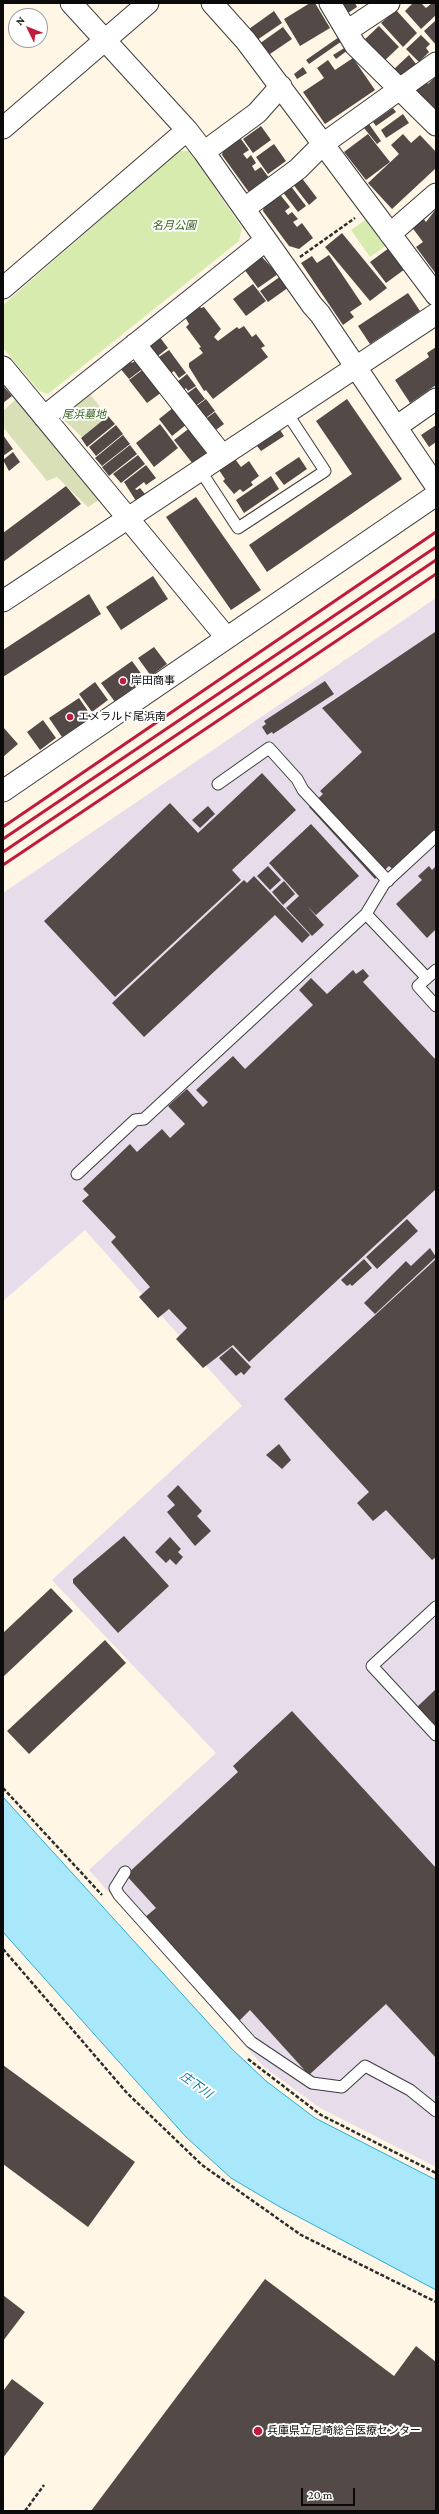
<!DOCTYPE html>
<html>
<head>
<meta charset="utf-8">
<style>
  body { margin:0 }
  #map { position:relative; width:439px; height:2514px; overflow:hidden; background:#fff6e6; font-family:"Crimson Pro",serif }
  canvas { display:block }
  .frame { position:absolute; inset:0; border:4px solid #0a0a0a; pointer-events:none }
  .north { position:absolute; left:8px; top:8px; width:40px; height:40px; box-sizing:border-box; background:#fff; border:1px solid #9d9d9d; border-radius:50%; rotate:313deg; font-size:11px; font-weight:700; line-height:16px; text-align:center; color:#0a0a0a }
  .north::after { content:''; display:block; margin:auto; width:14px; height:18px; background:#c01b3d; clip-path:polygon(50% 0,100% 100%,50% 72%,0 100%) }
  .scale { position:absolute; left:301px; top:2488px; width:54px; height:18px; box-sizing:border-box; border:2px solid #0a0a0a; border-top:0; padding-left:5px; font-size:12px; line-height:14px; white-space:nowrap; color:#0a0a0a; -webkit-text-stroke:3px #fff; paint-order:stroke }
</style>
</head>
<body>
<div id="map">
<canvas width="439" height="2514"></canvas>
<div class="frame"></div>
<div class="north">N</div>
<div class="scale">20 m</div>
</div>
<script>
const ctx = document.querySelector('canvas').getContext('2d');
ctx.lineJoin = 'round';
function paint(path, color) { ctx.fillStyle = color; ctx.fill(path, 'evenodd'); }
const shape = rows => new Path2D(rows.map(r => 'M' + r).join(''));
function strokePath(path, color, width, dash) { ctx.strokeStyle = color; ctx.lineWidth = width; ctx.lineCap = dash ? 'butt' : 'round'; ctx.setLineDash(dash || []); ctx.stroke(path); }
function label(font, color, halo, rows, align = 'center') {
  ctx.font = font + ' "Crimson Pro","Noto Sans JP",serif'; ctx.lineWidth = 4; ctx.setLineDash([]); ctx.textBaseline = 'middle'; ctx.strokeStyle = halo; ctx.fillStyle = color; for (const [text, x, y, turn = 0] of rows) {
    ctx.save(); ctx.translate(x, y); ctx.rotate((+turn || 0) * Math.PI / 180); ctx.textAlign = isNaN(turn) ? turn : align; if (halo) ctx.strokeText(text, 0, 0); ctx.fillText(text, 0, 0); ctx.restore();
  }
}
const industrial = shape([
  [436,598,436,2167,320,2108,263,2066,89,1870,216,1753,52,1580,242,1406,85,1230,3,1301,3,893]
]);
const green = shape([
  [179,151,190,151,242,228,239,241,48,394,39,391,3,348,3,305],
  [365,220,370,222,387,245,370,257,351,230]
]);
const cemetery = shape([
  [88,392,108,416,82,437,65,421,67,410],
  [16,399,99,500,88,507,57,477,47,481,3,427,3,411]
]);
const water = shape([
  [3,1797,232,2049,266,2081,315,2118,436,2180,436,2290,280,2207,231,2178,186,2137,3,1932,3,1797]
]);
const building = shape([
  [310,3,315,3,330,28,300,46,284,19],
  [337,3,355,3,357,7,345,15],
  [413,3,421,3,426,8,432,3,436,3,436,15,421,29,405,11],
  [396,10,417,33,403,47,381,23],
  [274,11,282,23,257,40,249,29],
  [435,21,436,22,436,45,424,31],
  [379,26,399,47,383,62,363,41],
  [283,27,292,39,267,56,259,44],
  [421,35,430,44,426,48,429,52,419,62,406,49],
  [339,37,342,41,309,64,306,60],
  [346,47,348,50,336,59,333,55],
  [409,55,420,69,399,79,392,71],
  [353,58,375,90,325,124,303,92,324,78,317,68,328,60,335,70],
  [303,67,307,73,297,79,294,74],
  [436,76,436,113,415,92,426,82,428,84],
  [393,108,396,112,376,126,373,122],
  [403,114,409,123,386,138,381,130],
  [369,124,381,141,377,144,364,128],
  [261,126,271,140,253,153,243,139],
  [368,134,390,162,366,180,344,152],
  [403,134,411,143,420,135,436,152,436,168,392,209,368,183,399,154,391,145],
  [238,135,249,150,243,154,247,159,251,155,256,163,252,166,255,171,261,167,272,182,257,193,248,191,222,155,224,145],
  [274,144,286,161,268,174,256,157],
  [301,177,317,198,309,205,292,183],
  [290,185,306,206,298,212,282,191],
  [278,192,290,207,285,211,288,215,292,212,298,219,293,222,297,227,302,223,313,238,299,249,289,246,263,211,264,202],
  [436,209,436,274,416,247,423,242,411,226,422,217,426,222],
  [342,233,387,288,370,301,325,247],
  [389,248,405,269,386,283,370,262],
  [329,255,362,304,350,312,354,317,343,325,301,263,312,256,317,263],
  [261,256,278,274,258,288,244,269],
  [281,276,289,287,268,302,260,291],
  [253,284,266,301,246,316,233,299],
  [408,293,420,311,370,344,358,326],
  [199,306,201,308,204,307,221,329,214,337,218,341,237,327,239,329,244,326,252,337,256,334,265,346,261,348,268,357,213,399,206,390,204,391,189,367,189,363,203,353,199,348,201,347,186,327,189,324,185,317],
  [159,336,168,348,154,359,143,348],
  [436,347,436,385,410,403,395,380,429,357,427,353],
  [169,350,186,373,179,378,174,371,165,377,153,361],
  [129,359,132,363,138,359,145,367,129,379,119,367],
  [145,368,162,392,147,403,129,380],
  [187,374,196,386,188,391,186,388,178,394,172,386],
  [3,386,12,396,3,403],
  [196,387,205,399,190,410,181,398],
  [206,399,215,411,199,423,190,411],
  [347,399,402,479,267,572,249,545,352,474,316,421],
  [174,407,187,424,172,436,159,419],
  [215,412,224,424,209,435,200,423],
  [108,416,115,424,87,447,81,438],
  [160,424,178,448,154,467,136,443],
  [116,425,123,434,96,456,89,447],
  [436,425,436,442,429,447,421,435],
  [191,427,210,452,193,464,174,440],
  [280,430,284,436,261,451,257,446],
  [3,435,13,449,3,456],
  [123,435,130,444,102,466,95,458],
  [130,445,137,454,109,476,102,467],
  [13,452,20,462,9,471,3,460],
  [138,455,145,464,121,483,113,474],
  [299,457,307,469,284,485,275,473],
  [235,459,241,467,249,461,259,476,251,482,253,485,243,492,240,489,234,494,223,481,225,479,219,470],
  [146,465,156,478,146,485,144,482,135,489,137,490,140,488,145,494,136,501,124,482],
  [271,476,279,489,244,513,236,500],
  [66,486,81,504,3,562,3,533],
  [196,497,261,590,231,610,166,517],
  [153,576,168,599,121,630,106,607],
  [89,594,101,614,3,677,3,650],
  [435,632,436,833,395,871,389,866,375,879,309,807,323,794,320,791,362,752,322,708],
  [154,647,167,664,151,676,138,658],
  [132,661,145,679,115,702,101,683],
  [325,681,334,694,273,734,272,732,267,735,262,727,266,724,264,721],
  [95,682,108,700,92,712,79,694],
  [79,698,92,717,62,737,49,718],
  [43,720,56,738,40,750,27,732],
  [3,727,18,744,3,757],
  [262,773,296,810,232,870,241,880,115,997,44,921,170,803,198,833],
  [208,806,215,814,200,828,192,820],
  [311,824,359,876,316,915,307,906,324,925,312,936,286,908,299,896,269,863],
  [268,866,281,880,270,890,257,876],
  [429,866,432,870,436,866,436,929,427,938,396,904,422,880,418,876],
  [254,876,310,935,302,943,275,915,144,1037,112,1003,244,880,247,883],
  [284,881,295,894,283,905,272,892],
  [363,969,369,976,363,982,436,1060,436,1189,249,1362,233,1345,203,1368,176,1339,187,1328,169,1309,158,1318,139,1297,150,1287,111,1242,116,1237,82,1201,89,1195,83,1189,130,1144,137,1152,162,1129,170,1138,185,1124,168,1106,187,1089,203,1107,208,1102,196,1090,233,1056,245,1069,313,1005,299,990,311,978,327,994,353,970,356,974],
  [407,1219,418,1231,377,1269,366,1257],
  [430,1248,436,1257,375,1314,364,1303,406,1261,411,1266],
  [364,1259,372,1268,352,1286,350,1284,347,1286,341,1280],
  [436,1259,436,1557,432,1560,386,1510,373,1521,357,1503,369,1492,284,1399],
  [232,1347,251,1367,244,1375,241,1372,236,1376,219,1358],
  [279,1444,291,1460,282,1469,266,1455],
  [178,1485,202,1511,197,1516,211,1531,195,1546,167,1512,175,1505,167,1496],
  [124,1536,169,1586,118,1633,73,1583,73,1579],
  [170,1537,181,1549,178,1552,183,1557,176,1565,170,1559,166,1563,155,1552],
  [51,1588,73,1611,3,1677,3,1633],
  [105,1640,126,1663,29,1754,7,1731],
  [436,1689,436,1728,417,1707],
  [292,1711,436,1868,436,2058,386,2004,309,2075,250,2010,239,2021,144,1918,156,1908,126,1875,238,1772,233,1766],
  [3,2065,135,2162,88,2227,3,2164],
  [265,2279,394,2376,416,2346,436,2362,436,2511,91,2511],
  [3,2295,25,2312,3,2341],
  [12,2379,44,2403,3,2458,3,2391]
]);
const path = shape([
  [300,257,355,218],
  [3,1788,102,1895],
  [3,1949,127,2093,202,2165,301,2235,436,2302],
  [248,2059,321,2115,436,2173],
  [25,2511,44,2485]
]);
const service = shape([
  [200,470,238,528,325,471,287,413],
  [218,784,269,748,297,779,303,790,388,881],
  [366,914,384,884,436,836],
  [436,970,418,986,436,1006],
  [77,1174,135,1120,144,1119,366,914,427,978],
  [436,1607,372,1666,436,1735],
  [125,1872,115,1888,119,1895,251,2042,312,2083,342,2087,365,2066,410,2090,436,2111]
]);
const minor = shape([
  [71,3,187,130,204,152,312,305,320,314,436,486],
  [212,3,246,41,436,295],
  [330,3,355,45,436,125],
  [347,31,389,3],
  [3,128,148,3],
  [204,152,257,113,281,86],
  [245,208,298,169,323,144,436,63],
  [390,234,436,194],
  [3,288,187,130],
  [135,344,222,455],
  [3,367,226,637],
  [44,417,266,240],
  [396,427,436,399],
  [3,601,436,314],
  [3,791,436,495]
]);
const rail = shape([
  [3,827,436,532],
  [3,839,436,547],
  [3,852,436,560],
  [3,865,436,574]
]);
const markers = [
  [123,681,4,"#c01b3d"],
  [70,717,4,"#c01b3d"],
  [258,2431,5,"#c01b3d"]
];
const parkNames = [
  ["名月公園",174,226],
  ["尾浜墓地",84,415]
];
const poiNames = [
  ["岸田商事",131,681],
  ["エメラルド尾浜南",78,717],
  ["兵庫県立尼崎総合医療センター",267,2431]
];
const waterNames = [
  ["庄下川",196,2085,36]
];
paint(industrial, '#e6dcea');
paint(green, '#d7ebaf');
paint(cemetery, '#d9e0b8');
paint(water, '#a8e8fa');
strokePath(water, '#2babd5', 1);
paint(building, '#534946');
strokePath(service, '#3d3d3d', 13);
strokePath(minor, '#3d3d3d', 23);
strokePath(path, '#2c2c2c', 2.5, [4, 2]);
strokePath(service, '#fff', 11);
strokePath(minor, '#fff', 21);
strokePath(rail, '#c01b3d', 3);
for (const [x, y, r, color] of markers) { const dot = new Path2D(); dot.arc(x, y, r, 0, 2 * Math.PI); ctx.fillStyle = color; ctx.fill(dot); strokePath(dot, '#fff', 1.5); }
label('italic 11px', '#336418', '#fff', parkNames);
label('11px', '#0a0a0a', '#fff', poiNames, 'left');
label('italic 12px', '#0e77a1', '#fff', waterNames);
</script>
</body>
</html>
